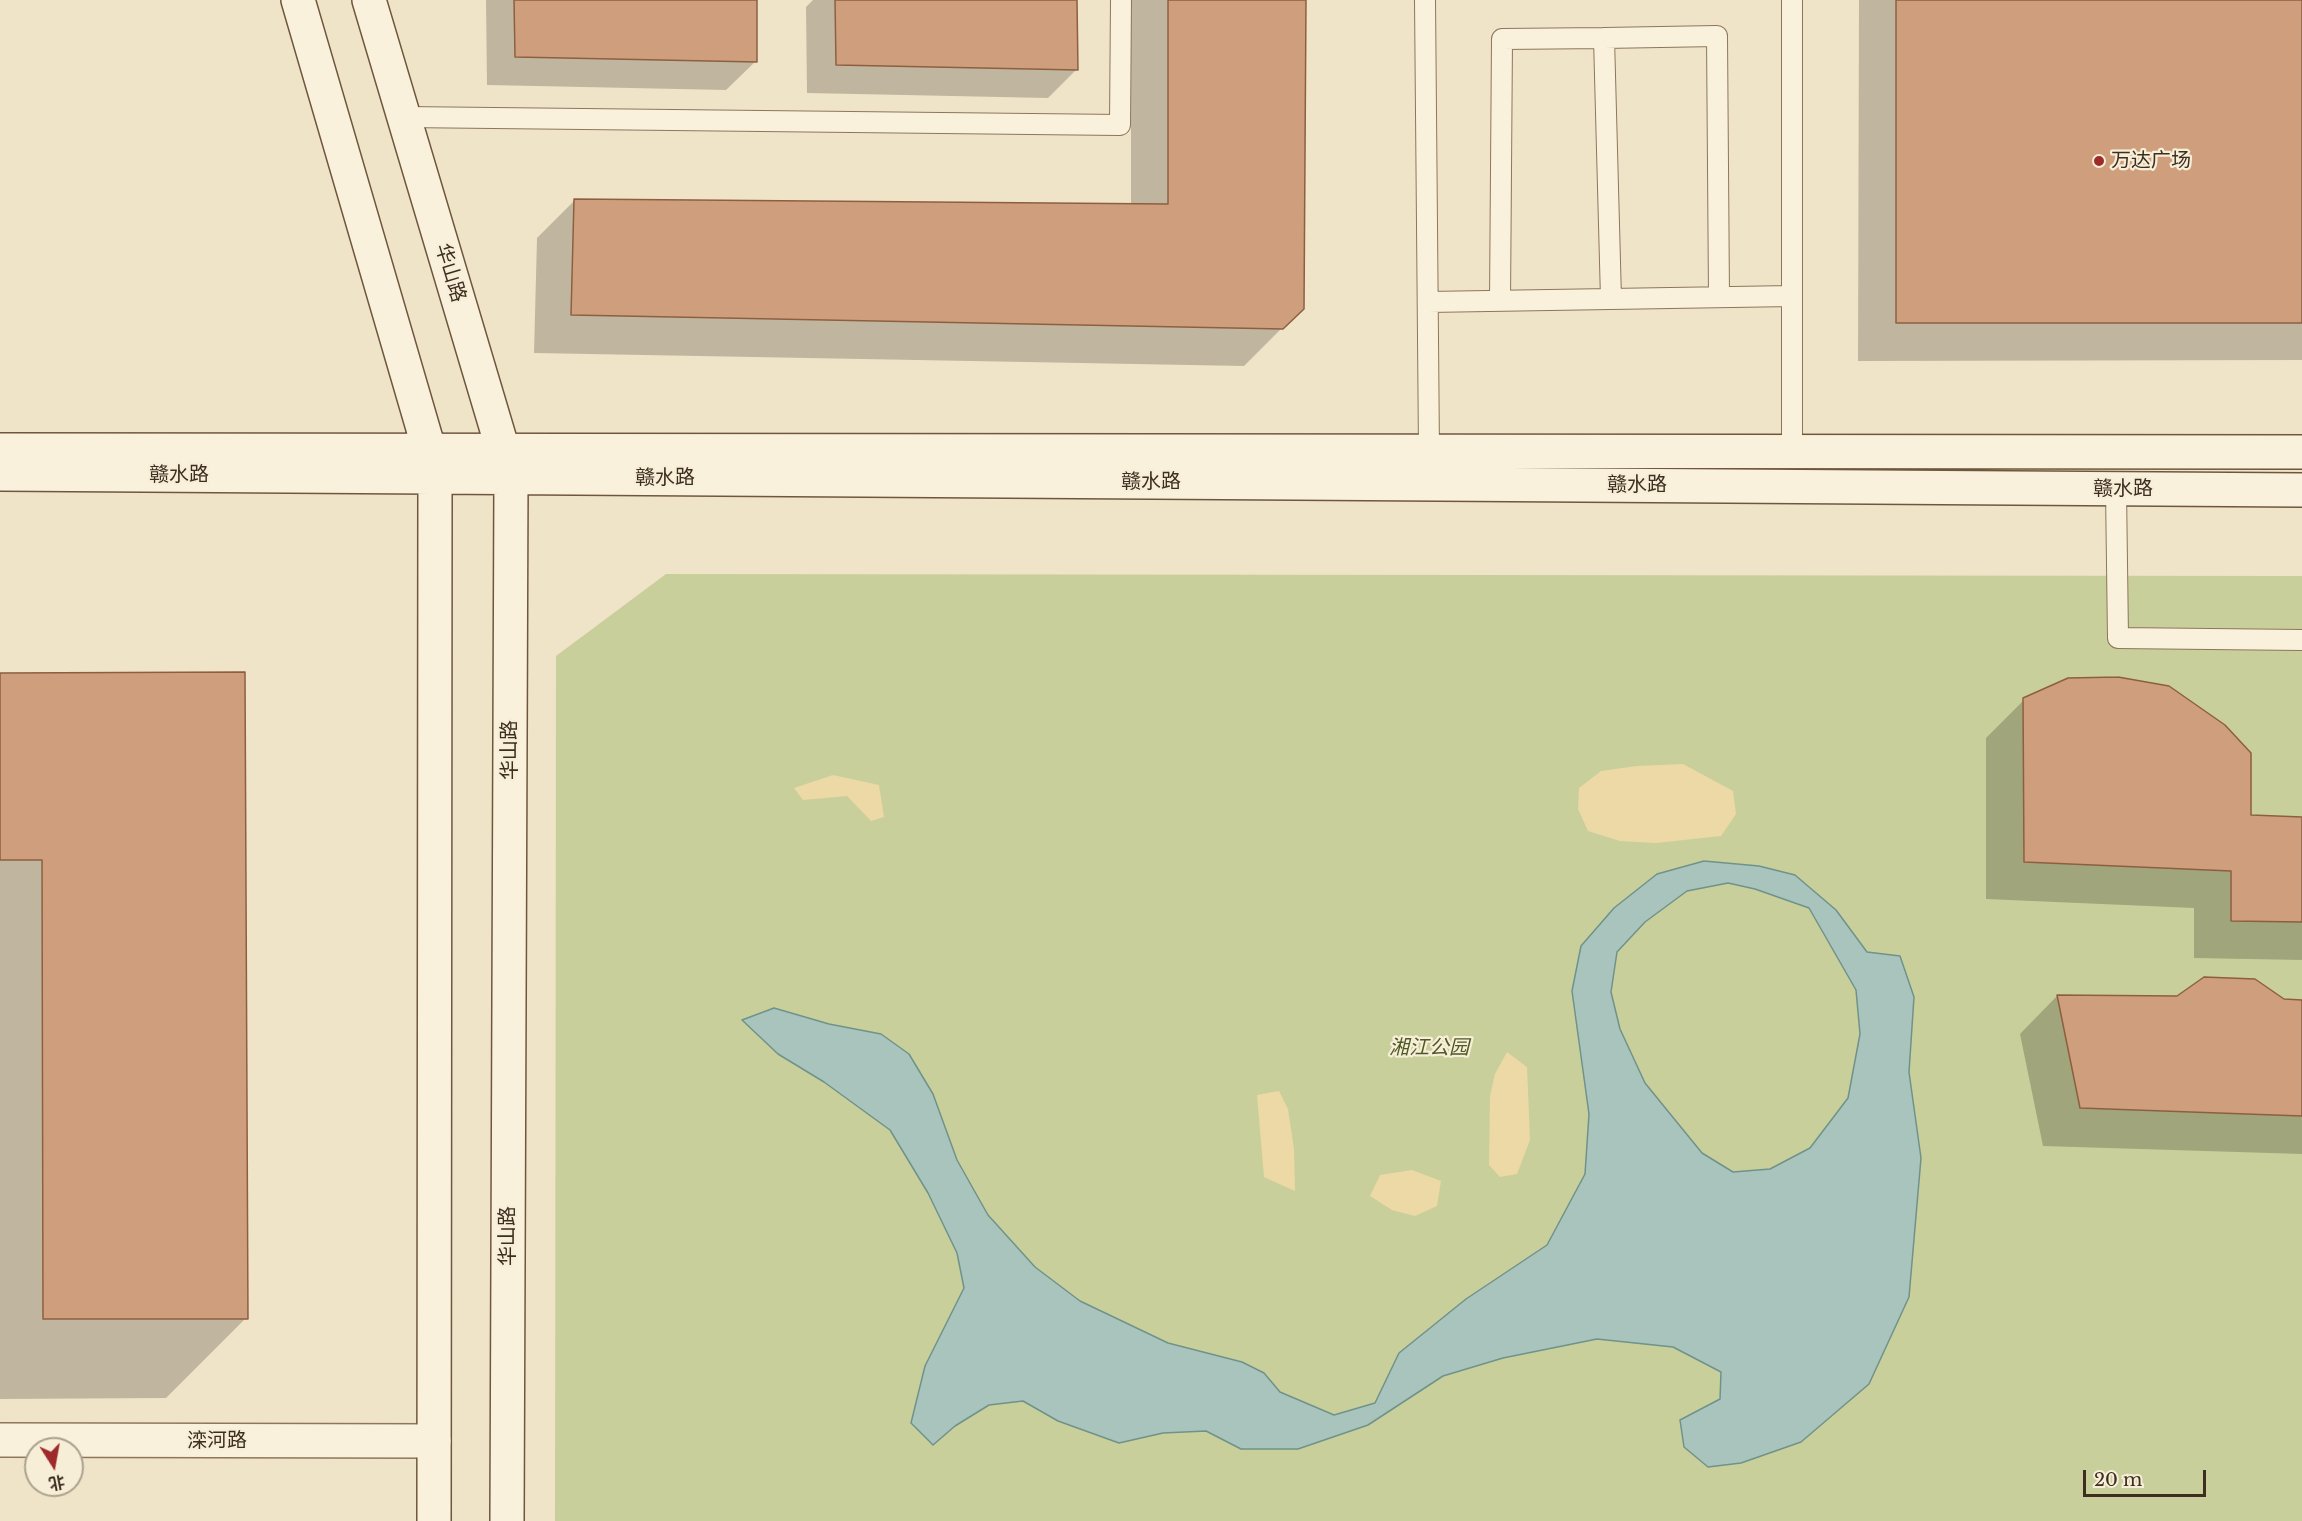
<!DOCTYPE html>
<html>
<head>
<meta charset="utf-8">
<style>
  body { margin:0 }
  #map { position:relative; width:2302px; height:1521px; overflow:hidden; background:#f0e4c8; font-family:"Libre Baskerville","Noto Sans SC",serif }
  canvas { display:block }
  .north { position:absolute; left:24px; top:1437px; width:60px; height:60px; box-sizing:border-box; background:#f7eed8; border:2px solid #ada18e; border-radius:50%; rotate:169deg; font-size:16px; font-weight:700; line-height:24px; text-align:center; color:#3d2e20 }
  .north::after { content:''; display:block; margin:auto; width:21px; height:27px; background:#9e2a2b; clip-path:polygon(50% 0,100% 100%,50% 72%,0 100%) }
  .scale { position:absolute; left:2083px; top:1470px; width:123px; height:27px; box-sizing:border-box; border:3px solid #3d2e20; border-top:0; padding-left:8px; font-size:18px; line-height:21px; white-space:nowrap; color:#3d2e20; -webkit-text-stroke:4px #f7eed8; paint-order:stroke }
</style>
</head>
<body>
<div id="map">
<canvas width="2302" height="1521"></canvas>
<div class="north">北</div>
<div class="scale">20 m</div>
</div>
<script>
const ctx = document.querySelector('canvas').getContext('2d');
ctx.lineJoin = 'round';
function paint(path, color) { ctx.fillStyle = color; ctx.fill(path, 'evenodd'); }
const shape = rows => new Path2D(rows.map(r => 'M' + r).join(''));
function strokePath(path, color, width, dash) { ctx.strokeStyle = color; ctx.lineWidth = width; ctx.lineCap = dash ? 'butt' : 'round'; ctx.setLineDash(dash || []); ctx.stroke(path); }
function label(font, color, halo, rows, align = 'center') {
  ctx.font = font + ' "Libre Baskerville","Noto Sans SC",serif'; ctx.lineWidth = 4.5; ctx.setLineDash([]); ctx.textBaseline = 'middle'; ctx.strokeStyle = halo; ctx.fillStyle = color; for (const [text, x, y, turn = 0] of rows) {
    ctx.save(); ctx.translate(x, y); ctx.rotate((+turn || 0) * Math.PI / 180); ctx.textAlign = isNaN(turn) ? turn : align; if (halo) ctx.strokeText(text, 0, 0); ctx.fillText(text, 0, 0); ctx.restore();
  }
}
const green = shape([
  [666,574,2302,576,2302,1521,555,1521,556,656]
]);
const sand = shape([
  [1683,764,1733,791,1736,814,1721,836,1656,843,1620,841,1588,831,1578,809,1579,788,1601,771,1637,766],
  [833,775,879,785,884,817,871,821,847,796,803,800,794,788],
  [1507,1052,1527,1067,1530,1140,1517,1174,1500,1177,1489,1165,1490,1096,1495,1074],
  [1279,1091,1288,1109,1294,1149,1295,1191,1264,1177,1257,1095],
  [1412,1170,1441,1181,1437,1206,1415,1216,1392,1210,1370,1196,1380,1175]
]);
const water = shape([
  [1704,861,1759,866,1795,875,1836,910,1867,952,1900,956,1914,997,1909,1072,1921,1158,1909,1297,1869,1384,1801,1442,1741,1463,1708,1467,1684,1447,1680,1420,1720,1399,1721,1372,1673,1347,1597,1339,1503,1358,1443,1376,1368,1425,1298,1449,1241,1449,1206,1431,1163,1433,1119,1443,1058,1421,1023,1401,989,1405,955,1426,933,1445,911,1423,925,1366,964,1288,957,1253,928,1193,890,1130,824,1082,778,1054,742,1020,774,1008,829,1024,881,1034,909,1054,933,1094,957,1160,988,1215,1035,1267,1080,1301,1168,1343,1242,1362,1264,1373,1280,1392,1334,1415,1375,1403,1399,1353,1466,1299,1547,1245,1585,1174,1589,1114,1572,991,1581,946,1614,908,1657,874,1704,861],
  [1728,883,1755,889,1809,908,1856,990,1860,1034,1848,1098,1810,1148,1770,1169,1733,1172,1702,1153,1645,1083,1620,1029,1611,992,1617,952,1645,922,1687,891,1728,883]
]);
const shadow = shape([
  [486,0,755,0,756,61,726,90,487,85],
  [813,0,1076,0,1077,69,1048,98,807,93,806,7],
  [1131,0,1304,0,1302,308,1244,366,534,353,537,238,575,200,1131,205],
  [1859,0,2302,0,2302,360,1858,361],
  [0,675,246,1318,166,1398,0,1399],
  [2024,700,2249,817,2302,818,2302,960,2194,958,2194,908,1986,899,1986,738],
  [2057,996,2302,1001,2302,1154,2043,1146,2020,1034]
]);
const building = shape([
  [514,0,757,0,757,62,515,57,514,0],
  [835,0,1077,0,1078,70,836,65,835,0],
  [1168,0,1306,0,1304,309,1283,329,571,315,574,199,1168,204,1168,0],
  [1896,0,2302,0,2302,323,1896,323,1896,0],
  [245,672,248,1319,43,1319,42,860,0,860,0,673,245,672],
  [2118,677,2169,686,2225,725,2251,753,2251,815,2302,817,2302,922,2231,921,2231,871,2024,862,2023,698,2068,678,2118,677],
  [2204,977,2255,979,2284,999,2302,1000,2302,1116,2080,1108,2057,995,2177,996,2204,977]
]);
const service = shape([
  [1425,0,1429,450],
  [1604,38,1611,299],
  [404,117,1120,125,1121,0],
  [1500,301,1502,39,1604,38,1717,36,1719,297],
  [1428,302,1792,296],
  [1792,451,1792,0],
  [2116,489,2118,638,2302,640]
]);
const tertiary = shape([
  [0,1440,434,1441]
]);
const secondary = shape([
  [298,0,429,449,435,477,434,1521],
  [369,0,511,477,507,1521],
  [0,450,2302,452],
  [0,474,2302,490]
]);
const markers = [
  [2099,161,6,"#9e2a2b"]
];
const poiNames = [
  ["万达广场",2111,161]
];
const streetNames = [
  ["华山路",450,273,73],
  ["赣水路",179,475],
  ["赣水路",665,478],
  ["赣水路",1151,482],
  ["赣水路",1637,485],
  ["赣水路",2123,489],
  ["华山路",510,750,-90],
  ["华山路",508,1236,-90],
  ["滦河路",217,1441]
];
const parkNames = [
  ["湘江公园",1429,1048]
];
paint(green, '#c9cf9b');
paint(sand, '#ecd9a5');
paint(water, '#a9c4bc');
strokePath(water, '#6f938a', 1.5);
paint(shadow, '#0003');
paint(building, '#cf9f7d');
strokePath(building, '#8d5f41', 1.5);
strokePath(service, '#8d765c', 22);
strokePath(tertiary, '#8d765c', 36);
strokePath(secondary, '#6f573f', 36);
strokePath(service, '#faf1dc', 20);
strokePath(tertiary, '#faf1dc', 33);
strokePath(secondary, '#faf1dc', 33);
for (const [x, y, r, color] of markers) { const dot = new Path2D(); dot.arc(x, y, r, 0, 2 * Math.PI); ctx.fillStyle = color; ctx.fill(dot); strokePath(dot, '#f7eed8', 2); }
label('20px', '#3d2e20', '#f7eed8', poiNames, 'left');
label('20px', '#3d2e20', '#f7eed8', streetNames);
label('italic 20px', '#4d5a26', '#f7eed8', parkNames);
</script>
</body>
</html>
